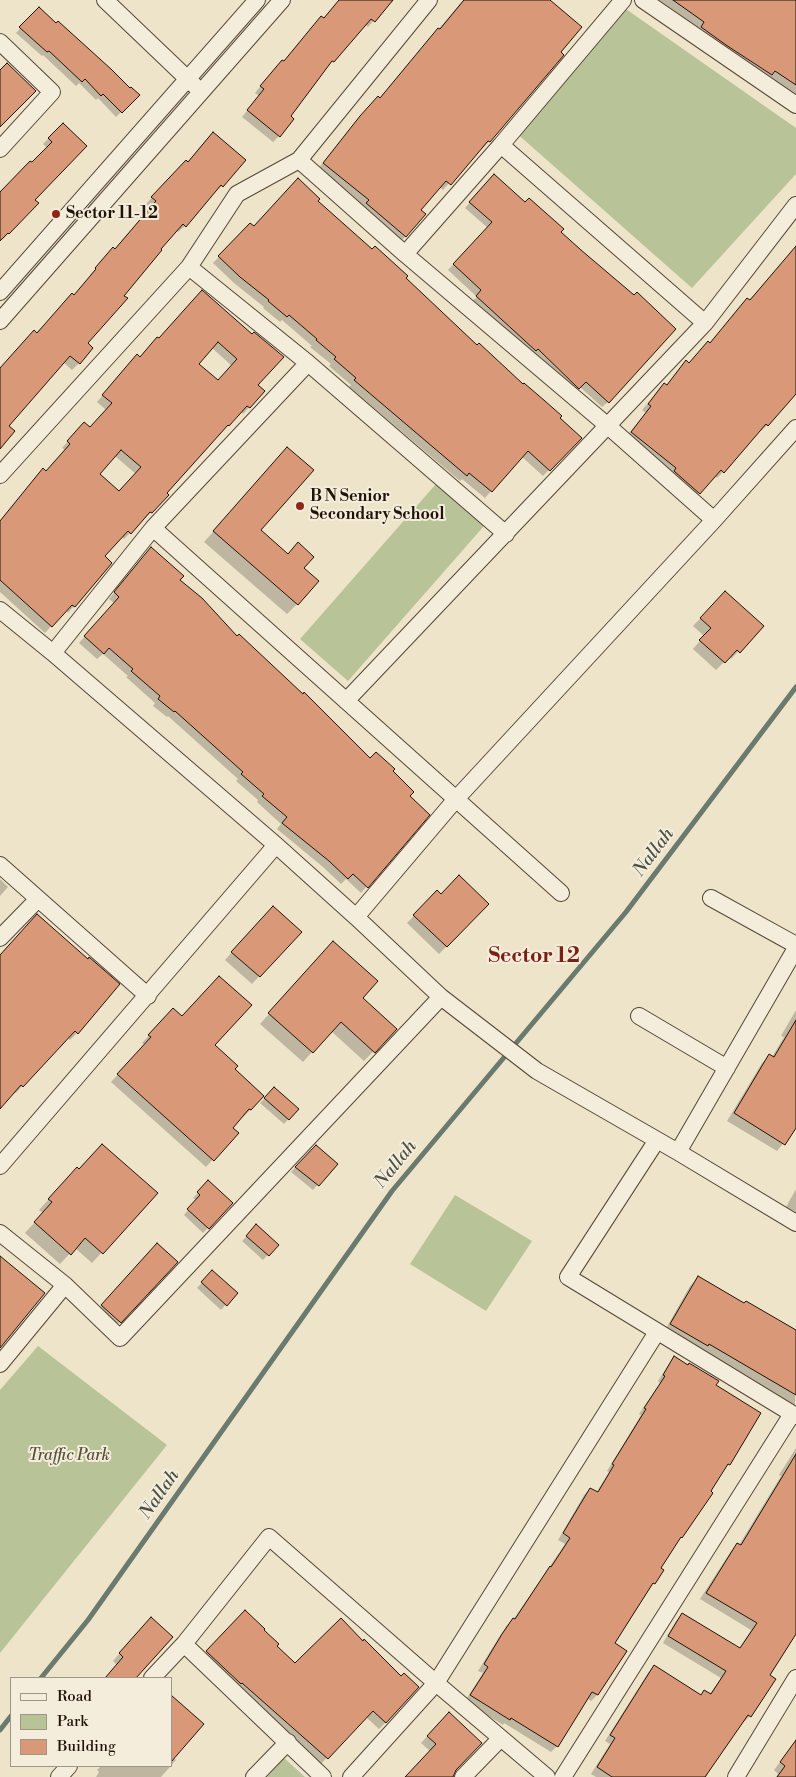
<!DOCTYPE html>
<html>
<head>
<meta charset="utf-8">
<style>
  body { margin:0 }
  #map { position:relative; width:796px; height:1777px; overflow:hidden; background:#eee4c9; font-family:"Libre Bodoni",serif }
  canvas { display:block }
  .legend { position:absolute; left:10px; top:1677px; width:162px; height:90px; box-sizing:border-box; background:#f4eddc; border:1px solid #a09687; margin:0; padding:6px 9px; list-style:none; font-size:15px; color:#221307 }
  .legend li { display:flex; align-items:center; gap:10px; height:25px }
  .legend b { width:25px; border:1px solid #a09687 }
</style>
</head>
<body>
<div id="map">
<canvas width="796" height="1777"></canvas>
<ul class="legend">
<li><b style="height:6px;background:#f4eddc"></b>Road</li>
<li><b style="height:14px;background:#b8c497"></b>Park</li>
<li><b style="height:14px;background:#d99978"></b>Building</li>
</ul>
</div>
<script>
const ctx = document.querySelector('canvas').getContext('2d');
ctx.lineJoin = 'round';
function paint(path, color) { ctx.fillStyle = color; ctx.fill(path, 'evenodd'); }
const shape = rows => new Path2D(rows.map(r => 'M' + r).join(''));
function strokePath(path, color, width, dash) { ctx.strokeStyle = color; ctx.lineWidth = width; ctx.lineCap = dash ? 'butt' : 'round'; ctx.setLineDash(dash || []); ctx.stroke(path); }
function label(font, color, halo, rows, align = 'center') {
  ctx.font = font + ' "Libre Bodoni",serif'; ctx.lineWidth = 4; ctx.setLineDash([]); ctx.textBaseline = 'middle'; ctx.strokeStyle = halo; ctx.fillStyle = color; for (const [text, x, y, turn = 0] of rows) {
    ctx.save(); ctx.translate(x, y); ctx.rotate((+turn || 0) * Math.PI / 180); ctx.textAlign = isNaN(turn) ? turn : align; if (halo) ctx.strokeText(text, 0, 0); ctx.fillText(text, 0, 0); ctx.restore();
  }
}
const green = shape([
  [623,7,796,128,796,174,692,288,514,131],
  [436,484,484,526,348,681,300,639],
  [455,1195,532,1241,486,1311,410,1264],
  [38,1346,167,1445,0,1653,0,1390],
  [284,1758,305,1777,267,1777]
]);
const shadow = shape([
  [340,0,394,0,391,3,390,2,368,27,365,24,311,85,313,87,289,116,279,136,273,142,242,117,259,96,255,93,276,67,283,63],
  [463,0,549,0,489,141,483,148,481,147,443,190,439,187,419,210,406,236,399,243,317,170,354,125,394,83],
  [656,0,796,0,796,96],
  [39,8,130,90,138,95,116,117,98,98,96,100,79,83,76,86,43,55,42,56,16,33],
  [63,124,33,200,37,204,3,239,2,238,0,240,0,194,47,148,43,144],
  [206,140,244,160,222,186,215,192,214,191,185,226,178,232,176,230,86,343,92,348,79,363,72,370,63,362,7,426,0,447,0,369,73,296,91,276,90,275,107,256,114,250,150,208,146,204,179,168,187,163],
  [488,181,608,402,602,407,580,387,573,393,471,302,477,297,448,270,488,228,465,208],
  [317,201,404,278,477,346,580,438,543,476,521,456,485,498,462,479,460,481,349,387,351,385,329,366,331,364,310,347,312,346,282,320,280,322,263,308,264,307,234,283,213,263,250,225,253,228],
  [796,249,796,392,767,425,761,431,759,429,723,472,717,478,714,476,693,499,625,438,646,413,642,410,658,391,666,386,680,368,689,364,709,344],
  [195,298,257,385,264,391,243,414,240,411,165,493,167,495,151,512,124,539,121,537,103,556,74,606,68,613,66,610,45,633,0,592,0,522,37,476,46,472,65,450,62,448,78,430,90,428,106,410,97,402,131,362,140,358,159,340],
  [212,348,232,366,218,382,198,364],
  [115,456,136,474,119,492,99,474],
  [278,459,259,530,287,555,298,544,302,568,297,604,287,614,204,542],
  [151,548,179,580,237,637,370,760,391,771,409,796,428,815,361,893,346,879,341,884,323,867,277,829,281,824,257,802,258,800,236,781,238,779,168,716,167,717,153,706,155,703,126,677,128,676,103,654,97,659,79,643,114,603,109,599],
  [718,600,763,626,731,659,729,657,716,670,693,649,704,636,693,626],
  [0,879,8,887,0,896],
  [437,892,440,896,488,904,439,954,407,923],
  [265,915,300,932,252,984,225,960],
  [324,953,361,998,395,1029,364,1061,331,1031,303,1062,260,1024],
  [0,956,77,1033,70,1040,67,1037,22,1086,16,1093,14,1092,0,1107],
  [796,1010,796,1129,795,1129,777,1151,727,1121,762,1063,769,1056,772,1057,784,1037,781,1036],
  [166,1017,213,1045,233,1070,250,1110,243,1117,242,1116,231,1128,237,1133,206,1167,111,1082,145,1045,142,1043],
  [274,1089,297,1109,284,1124,260,1103],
  [316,1146,336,1164,313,1190,291,1172],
  [67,1179,156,1193,92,1263,75,1248,60,1264,25,1233,43,1213,39,1210],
  [208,1182,232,1203,203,1233,184,1215,196,1200,193,1198],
  [796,1189,796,1212,786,1207],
  [252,1231,277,1245,263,1260,242,1241],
  [150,1251,120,1322,113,1329,95,1313],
  [212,1272,236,1293,221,1310,197,1288],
  [698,1278,796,1331,795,1406,664,1332,690,1286],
  [675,1358,714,1385,729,1464,723,1470,681,1537,676,1543,659,1568,662,1570,614,1644,598,1694,591,1701,587,1698,557,1746,551,1752,504,1723,503,1725,465,1701,483,1673,478,1671,496,1642,507,1625,513,1620,565,1544,558,1540,584,1495,590,1489,596,1493,609,1472,607,1471,641,1415,639,1414,660,1383,658,1381,669,1364],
  [796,1448,796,1632,768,1675,750,1716,744,1722,742,1721,706,1773,708,1774,706,1777,596,1777,591,1774,610,1744,605,1741,648,1673,654,1666,701,1695,709,1695,721,1678,663,1643,676,1621,683,1615,739,1649,751,1630,700,1599,731,1551,738,1545,739,1545,781,1476,779,1475],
  [245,1612,276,1646,295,1665,341,1620,386,1722,379,1729,366,1717,320,1765,200,1659],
  [144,1625,172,1637,133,1678,106,1678,117,1665,113,1661],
  [171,1697,173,1758,176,1760,161,1777,96,1777,99,1772,97,1770,101,1766,171,1766],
  [442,1720,455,1769,450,1777,406,1777,430,1751,421,1743],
  [796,1741,796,1777,776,1777,778,1774,774,1770]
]);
const stream = shape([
  [41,1678,88,1620,392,1191,626,912,796,687],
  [0,1730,11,1716]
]);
const building = shape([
  [339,0,393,0,375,22,371,19,334,62,332,61,291,116,294,119,280,137,247,110,264,89,260,86,282,60,284,61,321,16,324,18,339,0],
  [464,0,550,0,582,27,561,52,564,55,490,142,488,141,451,185,446,181,421,210,426,214,406,237,366,203,369,200,323,163,360,116,378,96,380,98,438,28,440,29,464,0],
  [673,0,796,0,796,85,775,71,772,75,726,45,701,27,704,22,673,0],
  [39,7,56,23,58,21,111,69,130,88,131,87,140,95,122,113,103,94,101,96,85,79,82,82,49,51,47,52,19,27,39,7],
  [7,63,36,91,0,127,0,70,7,63],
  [63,123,87,146,35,200,39,203,9,234,8,233,0,241,0,192,30,161,32,162,52,142,48,138,63,123],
  [213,132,246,160,223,187,221,185,186,227,183,224,161,249,162,250,124,296,128,298,88,343,93,348,80,364,70,356,9,426,15,431,0,449,0,368,34,330,37,333,72,293,74,295,96,269,95,268,113,247,115,249,156,201,151,197,186,160,188,162,213,132],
  [494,174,525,202,529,198,564,229,561,232,581,250,634,295,637,292,676,329,609,403,586,382,579,389,538,349,536,351,476,296,481,290,453,264,492,222,469,202,494,174],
  [298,178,320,199,318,201,372,249,375,246,408,276,406,278,477,345,479,343,523,384,524,383,545,401,562,416,560,418,582,438,550,471,528,451,492,492,469,473,467,476,354,380,356,378,334,359,336,357,316,340,317,339,289,315,287,317,268,301,269,300,240,277,218,256,250,223,254,226,298,178],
  [796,246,796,394,768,426,766,424,724,473,721,470,700,494,674,471,676,468,631,432,651,406,648,404,664,383,667,385,686,360,689,363,708,341,710,343,747,298,750,300,796,246],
  [202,290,252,334,254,332,284,357,258,385,265,391,250,408,247,406,229,426,228,425,167,493,169,495,152,513,150,512,131,534,128,531,105,556,112,563,75,607,72,605,52,627,0,580,0,521,43,468,46,471,70,444,67,441,84,422,90,427,112,403,102,395,137,354,140,357,157,337,159,338,202,290],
  [218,342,237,359,218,380,199,364,218,342],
  [121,450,141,467,119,491,100,474,121,450],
  [287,447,314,470,261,530,288,554,298,542,314,557,304,568,319,581,298,605,213,531,287,447],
  [151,547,184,576,180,580,202,598,237,636,239,634,303,694,304,692,370,758,376,752,395,769,393,771,414,792,410,796,430,815,368,888,353,874,348,879,329,861,282,823,287,817,262,796,264,794,241,774,243,772,175,711,174,712,158,699,160,696,131,671,133,669,109,648,104,654,84,636,119,597,114,592,151,547],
  [725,591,764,626,740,653,737,650,725,663,699,640,711,628,700,618,725,591],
  [459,875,489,904,447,947,413,915,437,890,441,894,459,875],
  [273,906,302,932,260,977,231,952,273,906],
  [37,914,88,959,89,957,120,984,78,1034,75,1031,23,1087,21,1085,0,1109,0,955,37,914],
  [333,941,378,981,363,998,397,1029,375,1053,341,1022,313,1053,268,1013,333,941],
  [219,976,252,1005,215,1045,238,1066,235,1069,264,1096,251,1110,249,1109,233,1128,239,1133,214,1161,117,1074,151,1037,148,1035,173,1008,182,1016,219,976],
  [796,1020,796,1128,785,1145,734,1113,769,1054,774,1057,796,1020],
  [274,1087,299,1109,289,1120,264,1098,274,1087],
  [102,1144,158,1193,103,1254,85,1238,71,1255,34,1222,52,1202,48,1199,77,1167,79,1169,102,1144],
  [316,1145,338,1164,319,1186,295,1167,316,1145],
  [208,1180,233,1203,209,1229,187,1209,200,1195,197,1192,208,1180],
  [256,1224,279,1245,269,1256,246,1236,256,1224],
  [157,1243,178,1262,121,1323,101,1305,157,1243],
  [0,1256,45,1293,0,1348,0,1256],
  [212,1270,238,1293,227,1306,201,1282,212,1270],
  [698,1276,744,1303,746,1301,796,1330,796,1395,709,1344,708,1346,670,1324,698,1276],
  [674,1356,688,1365,689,1363,719,1381,716,1385,761,1413,730,1465,728,1464,711,1491,713,1493,682,1538,681,1537,661,1568,664,1570,655,1584,653,1583,615,1643,627,1651,598,1695,592,1692,558,1747,511,1718,510,1720,470,1695,488,1667,484,1664,502,1634,513,1618,515,1619,550,1566,551,1567,570,1538,563,1533,590,1488,598,1492,614,1465,612,1464,646,1409,644,1408,665,1376,663,1375,674,1356],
  [796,1454,796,1634,770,1675,776,1679,751,1717,748,1715,705,1777,612,1777,597,1767,615,1738,610,1735,654,1665,701,1695,704,1690,711,1694,726,1671,668,1636,682,1613,740,1648,757,1623,706,1593,737,1543,741,1545,796,1454],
  [245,1610,265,1629,264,1630,279,1644,277,1646,295,1663,341,1618,363,1641,364,1639,401,1676,404,1673,419,1687,386,1723,373,1711,328,1759,242,1683,241,1684,206,1651,245,1610],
  [151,1617,173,1637,136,1678,105,1678,123,1657,119,1653,151,1617],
  [171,1695,204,1724,171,1762,171,1695],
  [449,1712,482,1743,456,1770,453,1777,405,1777,436,1744,427,1736,449,1712],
  [796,1740,796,1777,777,1777,785,1766,780,1762,796,1740]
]);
const minor = shape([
  [105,0,194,85],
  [643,0,796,105],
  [0,42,52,92,0,149],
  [501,145,705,323],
  [299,160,405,254,608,426,714,520],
  [405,254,501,145,623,0],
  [189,267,308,363,506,534],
  [0,292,257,0],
  [0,321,282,0],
  [0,475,189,267,237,194,299,160,429,0],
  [153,528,561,893],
  [0,610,53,653,276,845,356,917,441,997,537,1071,678,1152,796,1223],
  [53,653,153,528,308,363],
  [346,701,705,323,796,205],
  [0,865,148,996],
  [711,898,796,945],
  [356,917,456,799,714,520,796,428],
  [0,938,38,899],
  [639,1016,727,1068],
  [657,1140,568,1277,796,1416],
  [678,1152,796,948],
  [0,1166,276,845],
  [0,1233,65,1285,120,1338,441,997],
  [0,1364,65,1285],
  [184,1644,323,1777],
  [152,1678,184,1644,269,1537,436,1683,547,1777],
  [59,1777,69,1766],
  [254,1777,288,1742],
  [351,1777,436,1683,657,1332],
  [463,1777,501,1738],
  [563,1777,792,1414],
  [736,1777,796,1678]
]);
const markers = [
  [56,214,5,"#8f2418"],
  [300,506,5,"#8f2418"]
];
const poiNames = [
  ["Sector 11-12",66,214],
  ["B N Senior",310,497],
  ["Secondary School",310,515]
];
const parkNames = [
  ["Traffic Park",69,1456]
];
const waterNames = [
  ["Nallah",654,853,-53],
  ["Nallah",396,1165,-51],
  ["Nallah",160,1495,-55]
];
const districtNames = [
  ["Sector 12",534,957]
];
paint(green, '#b8c497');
paint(shadow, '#0003');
strokePath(stream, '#6a7a6e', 5);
paint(building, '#d99978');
strokePath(building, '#221307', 1);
strokePath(minor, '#554738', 18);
strokePath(minor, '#f4eddc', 16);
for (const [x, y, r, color] of markers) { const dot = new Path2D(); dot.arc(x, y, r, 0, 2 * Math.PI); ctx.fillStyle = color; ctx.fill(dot); strokePath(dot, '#f4eddc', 2); }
label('bold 16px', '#221307', '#f4eddc', poiNames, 'left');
label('italic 16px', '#565139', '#f4eddc', parkNames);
label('italic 18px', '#4c4f43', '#f4eddc', waterNames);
label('bold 21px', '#7a1f14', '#f4eddc', districtNames);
</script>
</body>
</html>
